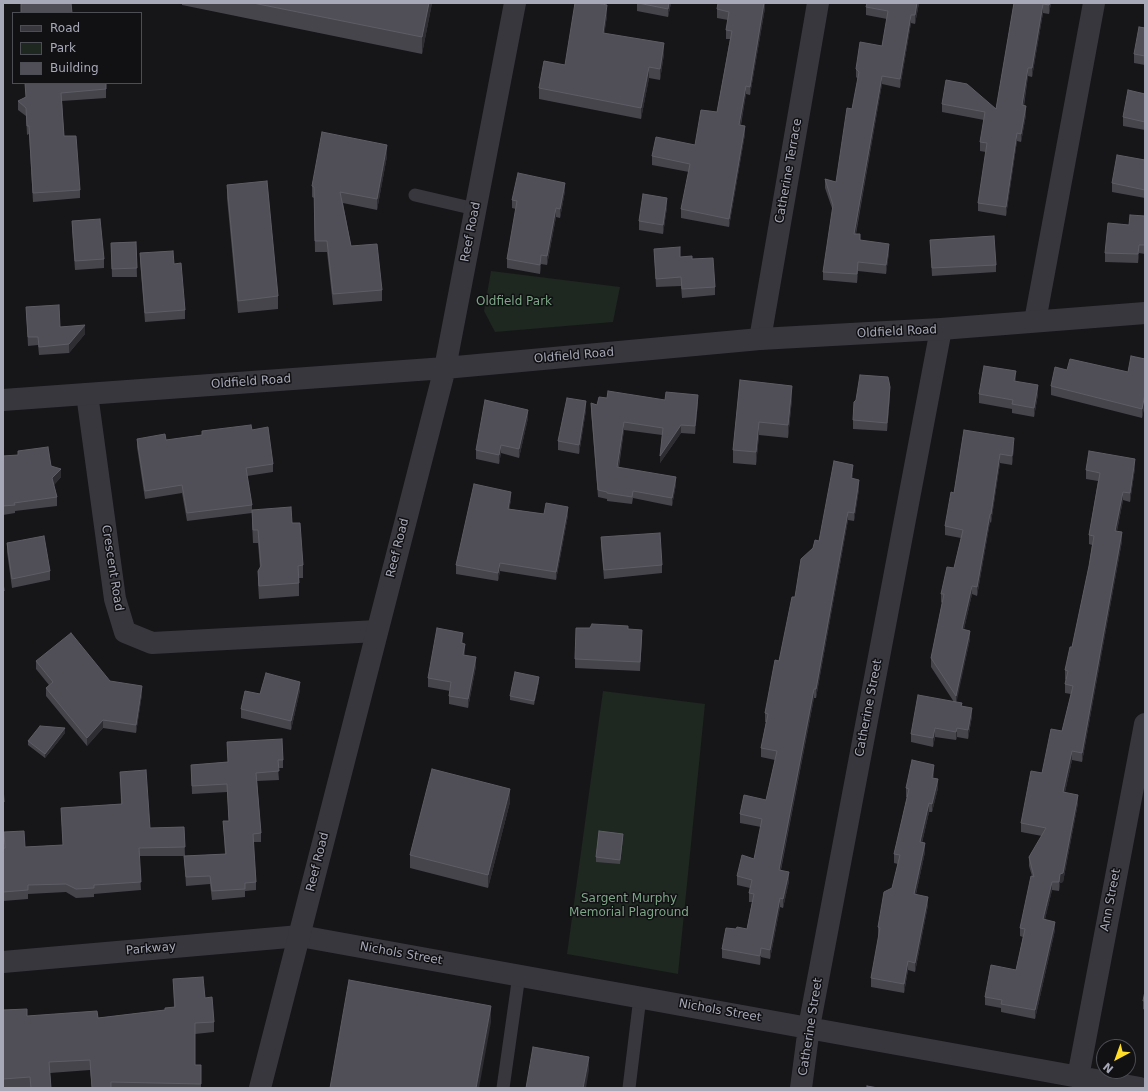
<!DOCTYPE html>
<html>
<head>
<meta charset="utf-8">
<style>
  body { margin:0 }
  #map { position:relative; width:1148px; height:1091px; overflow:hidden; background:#161618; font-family:"DejaVu Sans",sans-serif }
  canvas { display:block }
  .frame { position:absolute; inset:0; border:4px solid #a7a9b9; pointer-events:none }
  .legend { position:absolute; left:12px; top:12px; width:130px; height:72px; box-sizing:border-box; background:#111113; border:1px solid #4d4e55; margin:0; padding:5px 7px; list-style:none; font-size:12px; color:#a7a9b9 }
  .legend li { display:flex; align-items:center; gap:8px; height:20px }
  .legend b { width:20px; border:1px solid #4d4e55 }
  .north { position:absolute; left:1096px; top:1039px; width:40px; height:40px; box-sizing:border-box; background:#111113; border:1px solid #4d4e55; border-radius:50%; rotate:221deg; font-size:11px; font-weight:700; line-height:16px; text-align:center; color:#a7a9b9 }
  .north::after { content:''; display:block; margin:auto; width:14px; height:18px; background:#ffdd28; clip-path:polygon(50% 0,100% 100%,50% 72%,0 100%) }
</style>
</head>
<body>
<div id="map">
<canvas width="1148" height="1091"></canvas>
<div class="frame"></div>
<ul class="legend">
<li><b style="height:5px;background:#37373d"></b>Road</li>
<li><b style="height:11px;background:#1e2720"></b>Park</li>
<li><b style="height:11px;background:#504f57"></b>Building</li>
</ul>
<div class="north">N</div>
</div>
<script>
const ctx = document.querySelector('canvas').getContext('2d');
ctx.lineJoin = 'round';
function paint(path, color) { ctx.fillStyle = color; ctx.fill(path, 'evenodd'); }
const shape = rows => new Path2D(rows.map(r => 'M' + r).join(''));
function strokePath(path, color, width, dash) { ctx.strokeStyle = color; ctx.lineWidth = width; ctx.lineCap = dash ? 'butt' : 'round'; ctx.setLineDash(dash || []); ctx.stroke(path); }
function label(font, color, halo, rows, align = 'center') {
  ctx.font = font + ' "DejaVu Sans",sans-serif'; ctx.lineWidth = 3; ctx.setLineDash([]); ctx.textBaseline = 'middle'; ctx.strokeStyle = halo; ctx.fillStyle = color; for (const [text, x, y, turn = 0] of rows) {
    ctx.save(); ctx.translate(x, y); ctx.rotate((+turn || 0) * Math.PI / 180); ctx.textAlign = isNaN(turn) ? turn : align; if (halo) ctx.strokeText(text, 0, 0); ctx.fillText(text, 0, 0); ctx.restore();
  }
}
const green = shape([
  [491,271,620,287,613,322,495,332,484,311],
  [603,691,705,704,678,974,567,954]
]);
const service = shape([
  [415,195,475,209],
  [503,1088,519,975],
  [629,1088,640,997]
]);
const minor = shape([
  [1035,321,1094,3],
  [760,339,818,3],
  [87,394,115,599,125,632,152,643,377,631],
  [3,962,300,936,1140,1088],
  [1078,1077,1145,724],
  [801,1088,809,1027,941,329]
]);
const tertiary = shape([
  [3,400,445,368,760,339,941,329,1145,313],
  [260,1088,445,368,515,3]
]);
const wall = shape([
  [182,3,432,3,422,54,182,5],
  [637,3,671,3,668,17,637,11],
  [765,3,765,8,750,95,746,94,741,125,745,134,729,227,681,218,681,209,689,172,652,165,652,156,695,145,717,112,730,39,726,39,726,30,728,20,717,18,717,9],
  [919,3,915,24,911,23,900,88,882,84,856,234,860,240,889,252,886,274,858,271,857,283,823,280,823,272,833,211,825,188,825,179,836,182,852,109,858,79,856,77,856,69,882,46,887,19,866,15,866,7],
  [1014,3,1051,3,1049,14,1043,13,1032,77,1028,76,1024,106,1026,115,1021,142,1017,141,1006,216,978,211,978,203,986,152,980,151,980,142,984,120,942,112,942,104,996,109],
  [607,16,604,34,664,54,660,80,649,78,641,119,539,99,539,88,565,65],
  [1145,28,1145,65,1134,63,1134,54],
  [25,83,106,83,106,98,62,101,64,136,80,190,80,198,33,202,29,134,27,135,26,116,18,110,18,101,26,97],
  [1145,94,1145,130,1123,126,1123,117],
  [387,156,377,210,343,203,351,246,382,290,382,301,333,305,327,252,315,252,314,198,312,197,312,186],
  [1145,160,1145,198,1112,192,1112,183],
  [227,185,278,296,278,309,238,313,227,198],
  [565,191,560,218,556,217,547,265,541,264,540,274,507,268,507,259,516,209,512,208,512,200],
  [667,207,663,234,639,230,639,221],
  [1145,216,1145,254,1139,253,1138,263,1105,262,1105,253,1129,225],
  [72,221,104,259,104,268,75,270,72,229],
  [930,240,996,265,996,272,932,276],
  [136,242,137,277,112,277,111,243],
  [654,249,680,257,692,259,715,287,715,295,682,298,681,286,656,287],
  [140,253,174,264,185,310,185,319,145,322,140,261],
  [26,307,60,327,85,334,69,353,39,355,38,345,28,346],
  [1145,359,1145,403,1142,418,1051,395,1051,386,1067,370,1128,372],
  [740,380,792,399,788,438,759,435,756,465,733,463,733,450],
  [1016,381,1038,394,1034,417,1012,413,1012,409,979,403,979,394],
  [890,396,887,431,853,429,853,420],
  [607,398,665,400,698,402,695,434,681,433,660,463,662,435,624,430,619,467,676,484,672,506,633,498,632,504,607,501,607,499,598,497,591,411,591,403,597,405],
  [586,410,579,454,558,450,558,441],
  [528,418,519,458,501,453,499,464,476,459,476,450],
  [252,430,273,464,273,472,247,476,252,505,252,510,292,523,303,565,303,578,299,578,299,596,259,599,258,584,258,571,260,568,258,543,253,543,252,523,252,513,187,521,182,493,145,499,137,447,137,439,166,440,202,435,202,431],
  [964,430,1014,447,1012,465,1000,463,991,523,990,522,977,596,972,594,964,629,970,639,956,702,962,706,972,716,968,739,957,737,956,740,935,737,933,747,911,742,911,734,954,702,931,667,931,658,942,603,941,602,941,594,954,568,961,538,945,535,945,526,954,493],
  [18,451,51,466,61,477,54,485,57,497,57,506,15,511,15,513,3,515,3,456,18,455],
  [1135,468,1130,502,1123,500,1117,531,1122,541,1082,762,1072,760,1065,792,1078,803,1063,882,1060,883,1059,891,1052,890,1045,919,1055,930,1035,1019,1001,1012,1001,1008,985,1005,985,997,1016,970,1023,937,1020,936,1020,928,1032,876,1029,866,1029,857,1042,836,1021,832,1021,823,1042,773,1062,731,1071,694,1065,693,1065,684,1066,680,1065,679,1065,670,1072,647,1089,566,1092,545,1089,544,1089,535,1098,481,1086,479,1086,470],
  [853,473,852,479,859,489,854,521,848,520,816,698,814,698,781,870,789,881,783,908,780,907,770,959,761,957,760,965,722,958,722,949,736,929,747,929,752,902,749,902,749,893,750,888,737,885,737,876,754,859,761,827,740,823,740,814,766,800,775,760,761,757,761,748,766,722,765,722,765,713,779,661,795,597,819,541],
  [511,500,509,509,544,514,568,515,556,580,500,571,498,581,456,574,456,565],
  [601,537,662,565,662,573,604,579,601,545],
  [7,543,50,571,50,580,12,588,7,552],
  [628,629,642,639,640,671,575,668,575,659],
  [463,641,463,644,465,653,464,655,476,666,468,708,449,704,449,696,450,691,428,687,428,678],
  [36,661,110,681,142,694,136,733,103,728,87,746,46,696,46,688,49,685,36,669],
  [539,681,534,705,510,700,510,696],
  [300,690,291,730,241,718,241,709,260,694],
  [65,733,45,758,28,745,28,741],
  [227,742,283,760,283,768,278,768,279,780,257,781,261,833,261,842,253,842,256,882,256,890,245,891,245,897,212,900,210,884,186,886,184,856,225,854,223,821,229,821,227,792,192,794,191,765,228,762],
  [120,772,150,828,184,827,185,856,139,856,141,890,94,894,94,897,76,898,66,892,28,894,28,899,3,901,3,848,4,848,4,832,25,847,63,845,61,808,121,804],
  [934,774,933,778,938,788,932,812,929,812,922,843,925,852,916,894,928,905,915,972,908,970,904,993,871,987,871,978,879,936,878,936,878,927,892,888,898,864,894,863,894,854,907,797,906,797,906,788],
  [510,802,488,888,410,868,410,855],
  [623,838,620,864,596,862,596,857],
  [173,979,205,998,214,1022,214,1032,195,1034,195,1065,201,1065,201,1088,92,1088,90,1070,50,1073,51,1088,30,1088,30,1087,3,1088,3,1010,27,1016,98,1018,165,1010,174,1007],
  [1145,991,1145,1010,1143,1009,1143,1001]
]);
const shadedWall = shape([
  [429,3,432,3,422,54,422,37],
  [669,3,671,3,668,17,668,9],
  [764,3,765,3,765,8,750,95,750,87],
  [917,3,919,3,915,24,915,15],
  [1050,3,1051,3,1049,14,1049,5],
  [1043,4,1043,13,1032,77,1032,68],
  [607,5,607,16,603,44,603,33],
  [911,15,911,23,900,88,900,79],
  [664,43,664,54,660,80,660,69],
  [649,67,649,78,641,119,641,108],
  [1028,68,1028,76,1022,114,1022,105],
  [882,76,882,84,854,242,854,234],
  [746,86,746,94,739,133,739,125],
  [1026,106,1026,115,1021,142,1021,134],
  [745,126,745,134,729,227,729,219],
  [1017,133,1017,141,1006,216,1006,207],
  [387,145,387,156,377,210,377,199],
  [565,183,565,191,560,218,560,209],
  [667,198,667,207,663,234,663,225],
  [556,208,556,217,547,265,547,256],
  [889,244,889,252,886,274,886,265],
  [1139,245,1139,253,1138,263,1138,254],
  [541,255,541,264,540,274,540,265],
  [858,262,858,271,857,283,857,274],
  [85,325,85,334,69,353,69,344],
  [1016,371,1016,380,1014,389,1014,381],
  [1038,385,1038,394,1034,417,1034,408],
  [792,386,792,399,788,438,788,425],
  [890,387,890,396,887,431,887,423],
  [1145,394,1145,403,1142,418,1142,409],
  [698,395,698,402,695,434,695,426],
  [586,401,586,410,579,454,579,445],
  [528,410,528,418,519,458,519,449],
  [624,422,624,430,617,475,617,467],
  [759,422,759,435,756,465,756,452],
  [681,425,681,433,660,463,660,456],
  [1014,438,1014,447,1012,465,1012,456],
  [501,445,501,453,499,464,499,455],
  [1000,454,1000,463,991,523,991,514],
  [1135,459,1135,468,1130,502,1130,493],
  [853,465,853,473,851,487,851,478],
  [61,469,61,477,52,487,52,478],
  [676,477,676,484,672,506,672,498],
  [859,480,859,489,854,521,854,513],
  [511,492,511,500,508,517,508,509],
  [1123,492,1123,500,1115,540,1115,531],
  [568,507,568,515,556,580,556,572],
  [848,512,848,520,816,698,816,689],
  [990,514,990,522,977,596,977,587],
  [1122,532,1122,541,1082,762,1082,753],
  [500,563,500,571,498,581,498,573],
  [972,586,972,594,962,638,962,629],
  [970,631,970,639,956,705,956,696],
  [463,633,463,641,461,652,461,643],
  [465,644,465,653,463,663,463,655],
  [476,657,476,666,468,708,468,699],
  [539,677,539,681,534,705,534,701],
  [300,682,300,690,291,730,291,721],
  [142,686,142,694,136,733,136,725],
  [814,689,814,698,779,878,779,870],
  [972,708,972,716,968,739,968,730],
  [103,720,103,728,87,746,87,738],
  [65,728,65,733,45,758,45,754],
  [935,728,935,737,933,747,933,738],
  [957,728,957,737,956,740,956,732],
  [1072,751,1072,760,1063,801,1063,792],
  [934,765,934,774,932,787,932,778],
  [938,779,938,788,932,812,932,804],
  [510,789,510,802,488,888,488,875],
  [1078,795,1078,803,1063,882,1060,883,1059,891,1059,882,1060,874],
  [929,803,929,812,920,851,920,842],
  [925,843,925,852,914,903,914,894],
  [789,872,789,881,783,908,783,899],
  [1052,882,1052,890,1043,928,1043,919],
  [928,897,928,905,915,972,915,963],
  [780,898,780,907,770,959,770,950],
  [1055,922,1055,930,1035,1019,1035,1010],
  [761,948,761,957,760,965,760,956],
  [908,961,908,970,904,993,904,984],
  [491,1006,491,1022,479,1088,476,1088],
  [589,1057,589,1070,586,1088,583,1088]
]);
const building = shape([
  [21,3,71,3,72,13,21,13,21,3],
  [253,3,429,3,422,37,253,3],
  [575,3,597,3,607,5,603,33,664,43,660,69,649,67,641,108,539,88,544,61,565,65,575,3],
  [638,3,669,3,668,9,638,3],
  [718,3,764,3,750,87,746,86,739,125,745,126,729,219,681,209,690,164,652,156,656,137,695,145,701,110,717,112,732,31,726,30,729,12,717,9,718,3],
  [867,3,917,3,915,15,911,15,900,79,882,76,854,234,860,234,860,240,889,244,886,265,858,262,857,274,823,272,833,205,825,179,836,182,847,108,852,109,859,72,856,69,860,42,882,46,888,11,866,7,867,3],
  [1014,3,1050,3,1049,5,1043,4,1032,68,1028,68,1022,105,1026,106,1021,134,1017,133,1006,207,978,203,987,143,980,142,985,112,942,104,946,80,967,84,996,109,1014,3],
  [1139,27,1145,28,1145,56,1134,54,1139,27],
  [25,83,106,83,106,89,61,93,64,136,76,136,80,190,33,193,29,126,27,126,26,108,18,101,26,97,25,83],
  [1128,90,1145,94,1145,122,1123,117,1128,90],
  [322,132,387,145,377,199,340,192,351,246,377,244,382,290,333,294,327,241,315,241,314,187,312,186,322,132],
  [1117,155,1145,160,1145,190,1112,183,1117,155],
  [518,173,565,183,560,209,556,208,547,256,541,255,540,265,507,259,517,201,512,200,518,173],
  [267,181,278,296,238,301,227,185,267,181],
  [643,194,667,198,663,225,639,221,643,194],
  [1130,215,1145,216,1145,245,1139,245,1138,254,1105,253,1108,223,1129,225,1130,215],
  [100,219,104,259,75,261,72,221,100,219],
  [994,236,996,265,932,268,930,240,994,236],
  [136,242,137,268,112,269,111,243,136,242],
  [680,247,680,257,692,256,692,259,713,258,715,287,682,289,681,277,656,279,654,249,680,247],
  [173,251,174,264,181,263,185,310,145,313,140,253,173,251],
  [59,305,60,327,85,325,69,344,39,347,38,337,28,337,26,307,59,305],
  [1131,356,1145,359,1145,394,1142,409,1051,386,1055,367,1067,370,1070,359,1128,372,1131,356],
  [984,366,1016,371,1014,381,1038,385,1034,408,1012,404,1013,400,979,394,984,366],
  [860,375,888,377,890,387,887,423,853,420,854,402,856,400,860,375],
  [740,380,792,386,788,425,759,422,756,452,733,450,740,380],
  [608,391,665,400,666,392,698,395,695,426,681,425,660,456,663,428,624,422,617,467,676,477,672,498,633,491,632,497,607,493,607,492,598,490,591,403,597,405,599,397,607,398,608,391],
  [567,398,586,401,579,445,558,441,567,398],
  [485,400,528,410,519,449,501,445,499,455,476,450,485,400],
  [251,425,252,430,268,427,273,464,246,468,252,505,187,513,182,485,145,491,137,439,165,434,166,440,202,435,202,431,251,425],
  [964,430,1014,438,1012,456,1000,454,991,514,990,514,977,587,972,586,962,629,970,631,956,696,931,658,944,594,941,594,947,567,954,568,963,530,945,526,951,492,954,493,964,430],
  [48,447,51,466,61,469,52,478,57,497,14,503,15,505,3,506,3,456,18,455,18,451,48,447],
  [1089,451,1135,459,1130,493,1123,492,1115,531,1122,532,1082,753,1072,751,1063,792,1078,795,1063,873,1060,874,1059,882,1052,882,1043,919,1055,922,1035,1010,1001,1004,1002,1000,985,997,991,965,1016,970,1025,929,1020,928,1031,876,1034,877,1029,857,1046,828,1021,823,1031,771,1042,773,1051,729,1062,731,1073,686,1065,684,1068,671,1065,670,1070,647,1072,647,1089,566,1094,536,1089,535,1100,473,1086,470,1089,451],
  [834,461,853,465,851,478,859,480,854,513,848,512,816,689,814,689,779,870,789,872,783,899,780,898,770,950,761,948,760,956,722,949,726,928,736,929,737,927,747,929,754,894,749,893,752,880,737,876,742,855,754,859,762,819,740,814,744,795,766,800,777,751,761,748,768,714,765,713,775,660,779,661,792,597,795,597,801,559,813,548,815,540,819,541,834,461],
  [474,484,511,492,508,509,544,514,546,503,568,507,556,572,500,563,498,573,456,565,474,484],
  [291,507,292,523,300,523,303,565,298,566,299,583,259,586,258,571,261,566,258,530,253,530,252,510,291,507],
  [660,533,662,565,604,570,601,537,660,533],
  [44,536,50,571,12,579,7,543,44,536],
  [3,581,4,591,3,591,3,581],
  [592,624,628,626,628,629,642,630,640,662,575,659,576,628,590,628,592,624],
  [437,628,463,633,461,643,465,644,463,655,476,657,468,699,449,696,451,682,428,678,437,628],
  [71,633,110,681,142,686,136,725,103,720,87,738,46,688,53,682,36,661,71,633],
  [515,672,539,677,534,701,510,696,515,672],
  [266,673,300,682,291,721,241,709,245,691,260,694,266,673],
  [918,695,962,703,961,706,972,708,968,730,957,728,956,732,935,728,933,738,911,734,918,695],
  [40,726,65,728,45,754,28,741,40,726],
  [282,739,283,760,278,760,279,771,256,773,261,833,253,834,256,882,245,883,245,889,212,891,210,876,186,877,184,856,226,854,223,821,229,821,227,784,192,786,191,765,228,762,227,742,282,739],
  [912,760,934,765,932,778,938,779,932,804,929,803,920,842,925,843,914,894,928,897,915,963,908,961,904,984,871,978,880,928,878,927,884,892,892,888,900,855,894,854,909,789,906,788,912,760],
  [432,769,510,789,488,875,410,855,432,769],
  [146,770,150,828,184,827,185,847,139,848,141,882,94,885,94,888,76,889,66,884,28,885,28,890,3,892,3,848,5,848,4,832,24,831,25,847,63,845,61,808,122,804,120,772,146,770],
  [3,786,4,802,3,802,3,786],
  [599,831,623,834,620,860,596,857,599,831],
  [203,977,205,998,212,997,214,1022,195,1023,195,1065,201,1065,201,1084,111,1082,111,1088,92,1088,90,1060,49,1062,51,1088,31,1088,30,1077,3,1079,3,1010,27,1009,27,1016,97,1011,98,1018,165,1010,165,1008,175,1007,173,979,203,977],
  [349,980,491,1006,476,1088,330,1088,349,980],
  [1145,991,1145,1001,1143,1001,1145,991],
  [533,1047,589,1057,583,1088,526,1088,533,1047],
  [867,1086,878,1088,867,1088,867,1086]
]);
const streetNames = [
  ["Catherine Terrace",789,171,-80],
  ["Reef Road",471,232,-79],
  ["Oldfield Road",897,332,-3],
  ["Oldfield Road",574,356,-5],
  ["Oldfield Road",251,382,-4],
  ["Reef Road",398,548,-76],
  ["Crescent Road",112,568,81],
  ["Catherine Street",869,708,-79],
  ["Reef Road",318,862,-76],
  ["Ann Street",1111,900,-79],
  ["Parkway",151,949,-5],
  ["Nichols Street",401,954,10],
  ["Nichols Street",720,1011,10],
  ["Catherine Street",811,1027,-81]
];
const parkNames = [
  ["Oldfield Park",514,302],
  ["Sargent Murphy",629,899],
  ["Memorial Plaground",629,913]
];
paint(green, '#1e2720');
strokePath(service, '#37373d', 13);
strokePath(minor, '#37373d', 22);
strokePath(tertiary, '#37373d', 22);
paint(wall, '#45454b');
paint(shadedWall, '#2e2d32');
paint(building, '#504f57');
strokePath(building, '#5e5d66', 1);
label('12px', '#a7a9b9', '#111113', streetNames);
label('12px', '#7da587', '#111113', parkNames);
</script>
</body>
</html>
